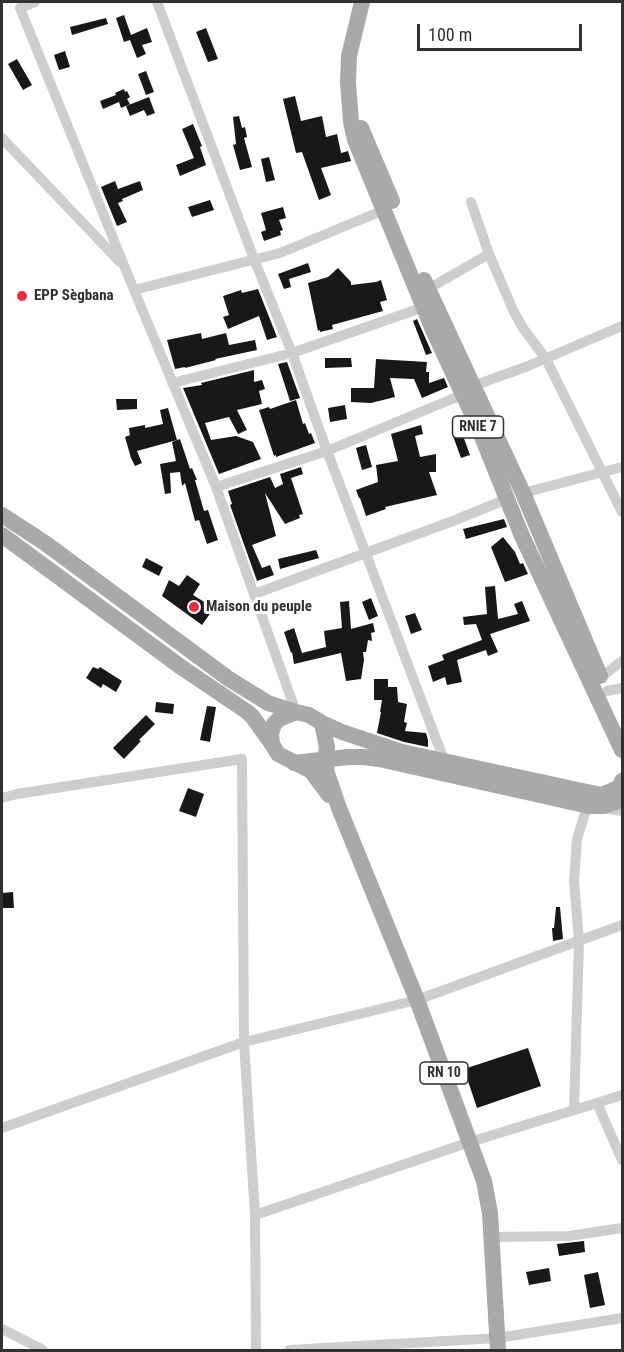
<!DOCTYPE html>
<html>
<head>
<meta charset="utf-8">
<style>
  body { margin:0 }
  #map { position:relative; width:624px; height:1352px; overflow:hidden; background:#fff; font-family:"Roboto Condensed",sans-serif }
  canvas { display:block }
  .frame { position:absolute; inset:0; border:3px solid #313131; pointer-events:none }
  .scale { position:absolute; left:417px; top:24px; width:165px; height:27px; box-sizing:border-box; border:3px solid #313131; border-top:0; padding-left:8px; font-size:18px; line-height:21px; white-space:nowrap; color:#313131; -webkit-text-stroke:4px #fff; paint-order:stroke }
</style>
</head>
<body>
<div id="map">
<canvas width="624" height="1352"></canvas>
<div class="frame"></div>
<div class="scale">100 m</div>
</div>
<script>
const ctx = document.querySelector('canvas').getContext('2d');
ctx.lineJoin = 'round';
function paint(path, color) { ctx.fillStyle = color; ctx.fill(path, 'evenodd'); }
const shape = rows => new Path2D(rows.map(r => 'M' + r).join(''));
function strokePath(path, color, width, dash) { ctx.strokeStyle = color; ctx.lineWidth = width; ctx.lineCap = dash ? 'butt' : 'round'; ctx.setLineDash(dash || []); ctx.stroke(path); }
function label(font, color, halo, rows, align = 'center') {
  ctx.font = font + ' "Roboto Condensed",sans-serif'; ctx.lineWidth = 6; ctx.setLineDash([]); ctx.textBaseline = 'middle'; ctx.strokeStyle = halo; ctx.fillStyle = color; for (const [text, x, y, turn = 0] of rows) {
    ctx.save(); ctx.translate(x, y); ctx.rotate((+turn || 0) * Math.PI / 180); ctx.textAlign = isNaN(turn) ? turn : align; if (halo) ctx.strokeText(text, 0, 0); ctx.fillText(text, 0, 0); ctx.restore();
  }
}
const building = shape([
  [124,15,131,35,147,28,152,42,142,45,146,54,137,58,130,40,124,42,116,18],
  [106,18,108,24,72,35,70,27],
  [206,28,218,59,208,62,196,32],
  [65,51,70,67,59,70,54,55],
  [17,59,32,85,23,90,8,64],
  [146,71,154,92,146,95,138,74],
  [124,89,125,92,127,91,130,97,127,99,130,104,121,108,119,102,103,109,100,101,116,95,115,93],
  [295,96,301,121,322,116,326,137,337,134,341,153,348,151,351,161,321,168,331,195,319,200,302,152,296,153,283,99],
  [149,97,155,113,147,116,144,110,130,116,126,106],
  [239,116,242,128,245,127,247,137,244,138,252,167,240,170,233,145,236,144,233,117],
  [193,124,202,146,200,147,206,165,180,176,176,165,194,158,182,129],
  [269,157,275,180,266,182,261,159],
  [115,181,118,189,140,181,143,190,122,199,123,201,118,203,127,222,117,226,101,187],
  [210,200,214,210,192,217,188,207],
  [283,207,286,218,279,220,283,230,280,231,281,235,264,241,261,232,266,230,261,213],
  [308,263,311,272,289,279,291,287,284,289,278,274],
  [338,268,351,282,351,285,376,282,381,280,387,300,380,302,383,311,332,325,333,329,320,332,320,330,318,331,308,283,328,277],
  [258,289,277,337,267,340,259,316,228,329,223,317,229,315,223,296,241,290,242,293],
  [417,319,432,353,426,355,413,321],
  [201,333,202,339,226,333,229,345,255,340,257,350,215,359,216,360,185,368,185,367,175,369,167,340],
  [325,358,351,358,352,367,325,368],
  [376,359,427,362,426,372,429,372,429,383,444,378,448,387,422,398,414,379,390,378,395,397,371,403,351,402,351,388,374,388],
  [287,362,300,398,290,401,278,364],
  [254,370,254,382,262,380,265,389,259,391,262,404,237,410,247,430,238,434,229,417,205,423,211,440,236,436,253,442,261,459,219,474,183,388,202,385,201,383],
  [116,399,137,399,137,409,117,410],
  [296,400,303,424,305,423,309,434,311,433,315,443,276,457,276,455,274,456,259,410,269,407,270,409],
  [345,405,347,419,330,422,328,408],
  [168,408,177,440,180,439,190,469,192,468,197,480,195,480,204,511,208,510,218,540,207,544,199,520,195,521,185,483,182,486,180,472,170,473,171,493,165,494,160,464,176,461,172,442,177,440,137,451,142,463,135,466,131,458,125,437,130,435,130,437,129,428,145,425,145,428,163,424,160,410],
  [421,425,423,434,415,436,420,457,436,454,436,472,429,472,437,495,385,507,386,509,366,516,360,498,359,498,356,490,378,482,376,465,398,461,391,434],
  [462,433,470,455,461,458,453,436],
  [366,445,372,467,362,470,356,448],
  [301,467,303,474,291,478,303,514,299,515,300,518,285,524,265,493,276,536,252,545,262,568,270,565,274,575,257,581,230,505,232,504,228,491,270,477,275,488,283,484,280,474],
  [504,519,507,527,466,539,463,529],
  [503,537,515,552,520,564,523,563,528,574,505,582,491,547],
  [316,550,319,558,280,569,278,559],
  [146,558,163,567,159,576,142,567],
  [187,575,200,584,193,595,214,608,202,625,162,596,169,580,179,586],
  [495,586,498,619,518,614,514,604,522,601,530,621,490,634,498,652,488,656,486,650,457,660,462,682,447,685,445,677,433,682,428,666,444,660,442,655,482,640,476,624,464,625,463,617,487,614,485,587],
  [371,598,378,616,369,620,362,602],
  [349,601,351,629,373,623,375,632,371,633,372,641,368,640,366,652,363,652,364,660,361,679,346,681,341,653,294,664,292,652,291,653,284,632,294,628,302,653,326,647,324,631,342,628,340,602],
  [415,613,422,630,411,634,405,616],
  [93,667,98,669,100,667,122,681,116,692,103,684,101,688,86,678],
  [374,679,388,679,388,687,397,687,398,702,407,704,404,722,407,723,405,731,426,733,428,740,428,747,404,742,377,733,381,712,380,712,382,700,374,700],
  [156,702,174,704,173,714,155,712],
  [207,706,216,707,210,742,200,740],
  [146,715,155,724,139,740,141,741,124,759,113,748],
  [188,788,204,794,196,817,179,811],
  [13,892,14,908,2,908,2,893],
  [556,907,560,907,563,939,553,941,552,928,554,928],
  [528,1048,541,1086,477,1108,464,1069],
  [584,1241,585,1252,559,1256,557,1244],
  [549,1268,551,1281,529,1285,526,1272],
  [598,1272,605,1305,590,1308,584,1275]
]);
const minor = shape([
  [35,2,20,8,134,290,216,487,296,712],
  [157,2,254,259,292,353,327,451,444,760],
  [2,138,120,262],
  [471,202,489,254,513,310,523,328,546,359,622,512],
  [428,289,489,254],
  [134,290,280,253,384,210],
  [172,383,292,353,424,307],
  [473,386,528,366,622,326],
  [216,487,327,451,452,399,463,395],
  [523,493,622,467],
  [254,594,453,521,507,499],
  [600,678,622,661],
  [607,691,622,688],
  [2,798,17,794,242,759,244,1042,255,1215,256,1350],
  [597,1103,622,1095],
  [574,1110,579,941,574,881,577,839,586,810,589,806,622,811],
  [2,1128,244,1042,417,1000,622,925],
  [255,1215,470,1142,597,1103,622,1160],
  [492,1237,569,1236,622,1228],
  [2,1329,43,1350],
  [289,1350,498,1338,622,1318]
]);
const primary = shape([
  [362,2,349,56,348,83,351,122,355,140,433,330,478,427,522,536,622,750],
  [361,128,392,201],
  [424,280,523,493,600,676],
  [2,515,45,543,229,679,268,703,296,712,309,715,322,723,342,732,402,752,601,795,620,787,622,781],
  [2,535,181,667,246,711,252,716,272,744],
  [296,712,279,719,274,724,271,734,272,744,278,754,311,771,329,795],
  [322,723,327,747,325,760,327,773,339,808,417,1000,484,1181,490,1213,498,1350],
  [294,763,348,757,364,757,379,759,589,806,604,806,616,802,622,798]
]);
const markers = [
  [22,296,6,"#f42740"],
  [194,607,6,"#f42740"]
];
const shields = [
  [478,427,51],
  [444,1073,48]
];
const shieldNames = [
  ["RNIE 7",478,427],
  ["RN 10",444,1073]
];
const poiNames = [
  ["EPP Sègbana",34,296],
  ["Maison du peuple",206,607]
];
paint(building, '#181818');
strokePath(minor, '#cecece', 10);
strokePath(primary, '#a9a9a9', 16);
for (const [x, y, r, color] of markers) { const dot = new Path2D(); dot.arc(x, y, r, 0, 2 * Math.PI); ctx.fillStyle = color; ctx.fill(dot); strokePath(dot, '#fff', 2); }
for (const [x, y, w] of shields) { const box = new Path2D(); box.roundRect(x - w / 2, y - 11, w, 22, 4.5); ctx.fillStyle = '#fff'; ctx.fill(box); strokePath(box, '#313131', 1.5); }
label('bold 14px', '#313131', null, shieldNames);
label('bold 15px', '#313131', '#fff', poiNames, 'left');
</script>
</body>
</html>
